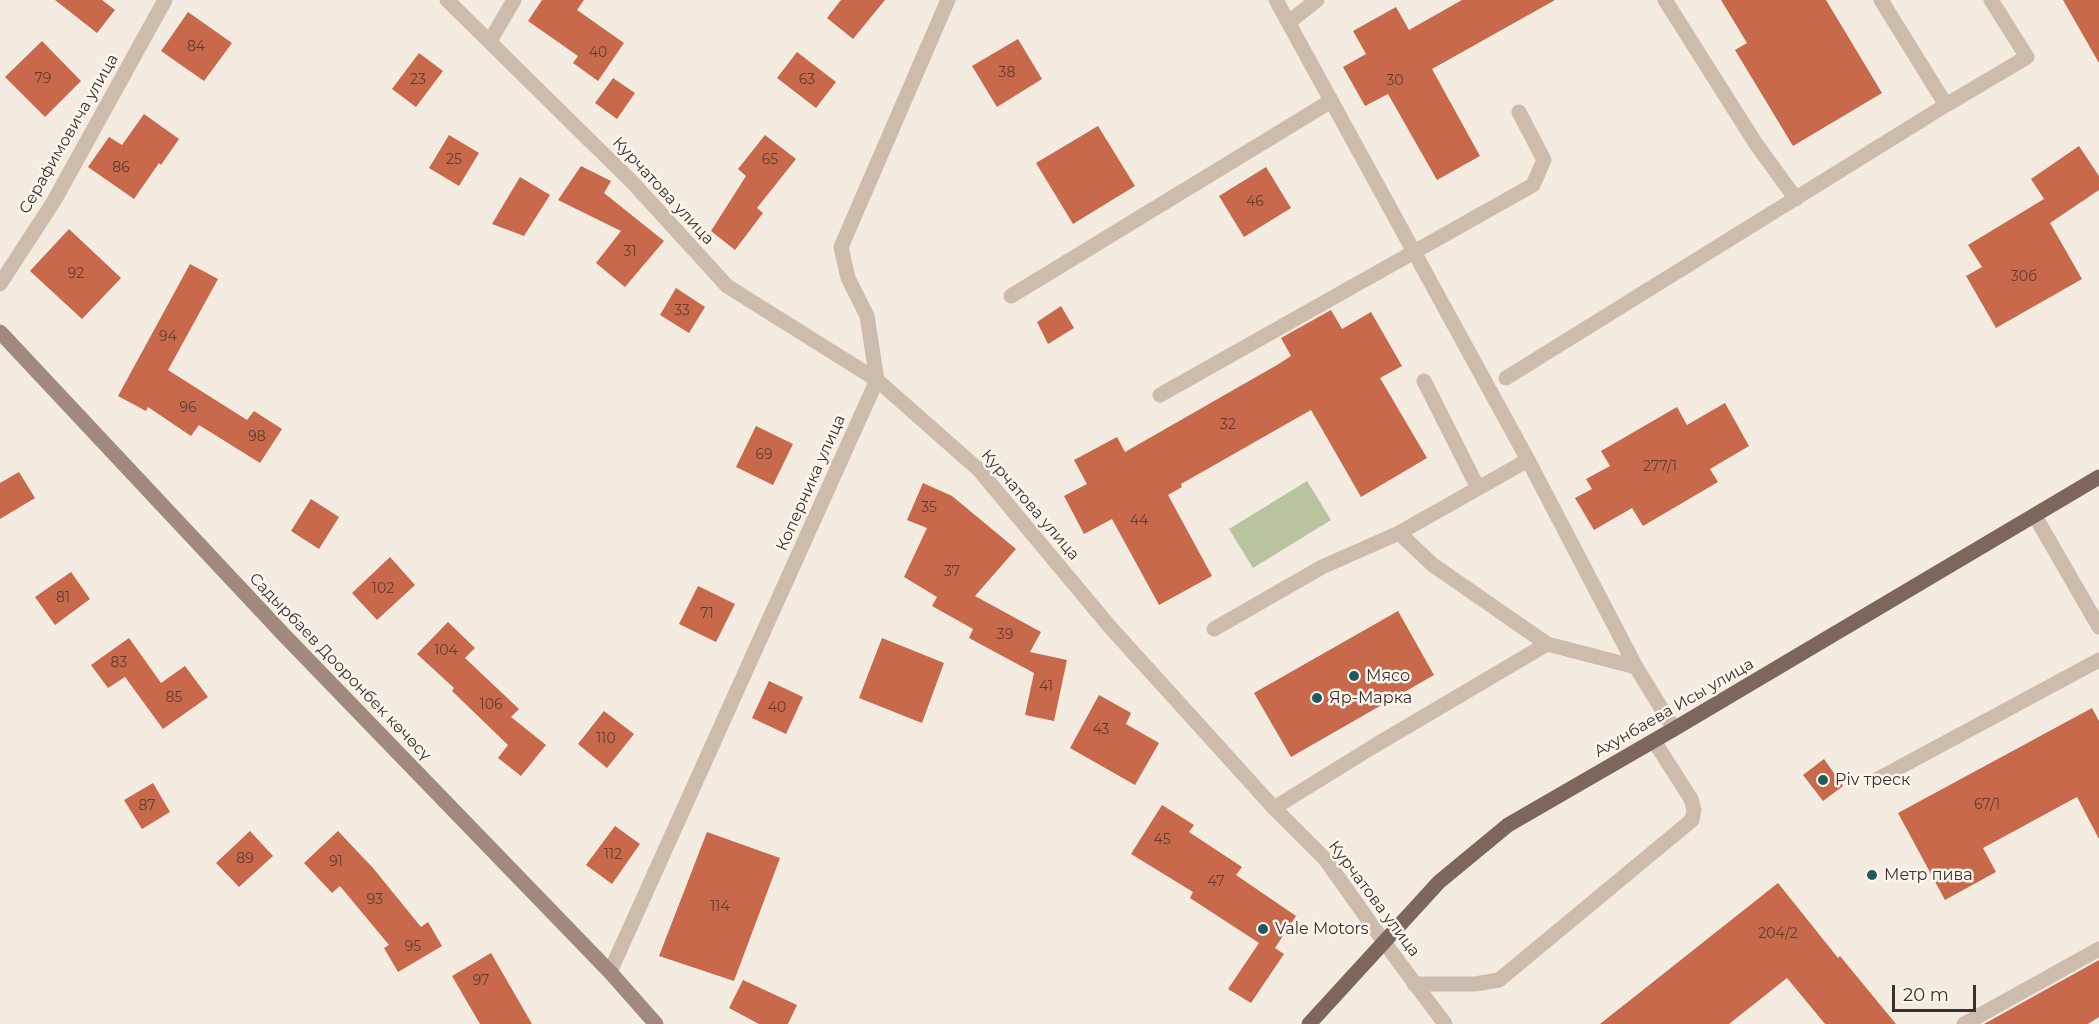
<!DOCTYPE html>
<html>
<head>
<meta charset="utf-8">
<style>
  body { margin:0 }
  #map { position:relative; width:2099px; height:1024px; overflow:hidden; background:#f4ebe1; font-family:Montserrat,sans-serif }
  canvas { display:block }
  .scale { position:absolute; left:1892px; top:985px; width:84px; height:27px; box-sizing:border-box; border:3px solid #3b302b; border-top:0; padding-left:8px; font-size:18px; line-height:21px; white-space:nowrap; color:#3b302b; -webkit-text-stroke:4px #fbf5ee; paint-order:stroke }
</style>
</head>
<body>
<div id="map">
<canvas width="2099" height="1024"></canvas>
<div class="scale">20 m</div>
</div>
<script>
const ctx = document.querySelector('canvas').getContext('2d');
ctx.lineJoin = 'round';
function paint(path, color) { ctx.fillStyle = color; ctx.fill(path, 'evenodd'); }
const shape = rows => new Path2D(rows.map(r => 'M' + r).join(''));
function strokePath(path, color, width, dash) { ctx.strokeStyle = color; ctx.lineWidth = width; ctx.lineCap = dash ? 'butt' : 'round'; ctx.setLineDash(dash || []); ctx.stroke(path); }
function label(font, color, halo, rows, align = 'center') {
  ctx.font = font + ' Montserrat,sans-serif'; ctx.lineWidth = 5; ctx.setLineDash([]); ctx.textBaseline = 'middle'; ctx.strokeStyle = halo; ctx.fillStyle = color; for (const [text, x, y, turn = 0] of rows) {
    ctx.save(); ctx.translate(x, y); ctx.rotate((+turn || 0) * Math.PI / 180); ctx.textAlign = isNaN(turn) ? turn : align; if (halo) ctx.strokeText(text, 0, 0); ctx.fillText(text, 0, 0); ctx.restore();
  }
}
const green = shape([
  [1307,481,1331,520,1253,568,1229,529]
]);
const building = shape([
  [55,0,102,0,115,10,97,33],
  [542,0,584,0,577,10,624,43,598,81,573,63,578,56,528,21],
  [841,0,885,0,853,39,827,18],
  [1462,0,1555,0,1432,69,1480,156,1437,180,1388,94,1365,106,1343,67,1366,54,1353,31,1396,7,1409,30],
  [1721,0,1826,0,1882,93,1793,146,1735,50,1747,43],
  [2063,0,2099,0,2099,63],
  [188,12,232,43,204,81,161,51],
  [1018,39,1042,79,997,107,972,66],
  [42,41,81,81,45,117,5,77],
  [797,52,836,82,816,108,777,78],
  [419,53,443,71,416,107,392,89],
  [613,78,635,93,617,119,595,103],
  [144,114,179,139,161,165,159,163,134,199,88,167,109,137,122,145],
  [1098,126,1135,186,1073,224,1036,163],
  [449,135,479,153,459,186,429,168],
  [765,135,796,159,757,208,763,213,735,250,711,231,746,176,738,169],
  [2079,146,2099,176,2099,190,2050,223,2082,279,1996,328,1966,276,1982,267,1968,245,2044,199,2031,179],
  [581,166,611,181,604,193,664,241,625,287,596,263,621,231,558,200],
  [1266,167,1291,208,1244,237,1219,196],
  [520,177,550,195,524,236,492,224],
  [69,229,121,278,82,319,30,271],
  [190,264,218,279,168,370,247,420,254,411,282,429,260,463,199,425,191,436,148,407,146,411,118,396],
  [676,288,705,307,689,333,660,315],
  [1061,306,1074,328,1048,344,1037,322],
  [1331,310,1342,329,1371,312,1402,366,1380,378,1427,458,1361,497,1311,410,1181,484,1182,487,1168,495,1212,576,1159,605,1112,519,1084,534,1064,496,1087,484,1074,460,1117,437,1125,452,1277,365,1291,356,1281,338],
  [1725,403,1749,446,1710,469,1718,482,1643,526,1632,508,1594,530,1575,498,1592,489,1586,479,1610,466,1601,451,1677,407,1687,425],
  [756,426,793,444,773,485,736,467],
  [19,472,35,498,0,519,0,483],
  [923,483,952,496,1016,549,975,596,1041,632,1030,652,1067,660,1054,721,1025,715,1034,673,969,638,973,629,932,606,937,597,904,577,927,528,907,520],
  [311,499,339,517,319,549,291,531],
  [390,557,415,585,377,620,352,593],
  [71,572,90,599,55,625,35,597],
  [698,586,735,604,716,642,679,624],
  [1398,611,1434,675,1291,757,1254,693],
  [448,622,475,648,465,658,519,709,511,717,546,745,521,776,498,758,508,745,452,691,454,688,417,654],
  [129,638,161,683,185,666,208,697,163,729,125,677,108,688,91,665],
  [882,638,944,663,922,723,859,698],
  [769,681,803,697,786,734,752,718],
  [1099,695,1131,713,1126,724,1159,743,1135,785,1070,748],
  [2092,708,2099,721,2099,839,2077,797,1983,848,1996,872,1945,900,1898,813],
  [604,711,634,734,607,768,578,744],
  [1824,759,1843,786,1823,801,1803,775],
  [153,783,170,812,142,829,124,800],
  [1162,805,1194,825,1189,832,1242,867,1236,875,1296,916,1275,948,1284,954,1251,1003,1228,989,1259,943,1190,898,1193,892,1131,854],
  [615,826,640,844,612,884,586,865],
  [250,831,273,856,239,887,216,863],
  [338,831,373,868,421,927,428,922,442,946,398,972,384,948,389,945,340,886,332,893,304,863],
  [707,832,780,858,734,981,659,956],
  [1778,883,1838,958,1840,956,1896,1024,1825,1024,1787,978,1729,1024,1600,1024],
  [491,953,532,1024,480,1024,452,976],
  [2099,960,2099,1017,2088,1024,1984,1024],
  [743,980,797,1005,788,1024,759,1024,729,1008]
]);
const service = shape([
  [1665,0,1756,144,1796,199],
  [1946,105,2027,57,1991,0],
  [1506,378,1946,105,1881,0],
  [1424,381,1478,488],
  [1399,533,1528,460],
  [1214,629,1322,567,1399,533,1433,565,1547,644,1374,746,1274,808],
  [1547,644,1636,667],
  [1876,780,2099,660],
  [1414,984,1475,984,1499,980,1692,820,1694,810,1691,799,1654,741],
  [1964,1024,2099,949]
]);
const minor = shape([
  [447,0,634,184,727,286,877,380,979,470,1110,627,1274,808,1325,859,1384,942,1445,1024],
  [1276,0,1528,460,1636,667,1674,729],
  [1289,22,1317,0],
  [490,41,514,0],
  [0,284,54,201,165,0],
  [1011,296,1331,101],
  [1160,395,1533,185,1544,160,1519,112],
  [2035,516,2099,627],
  [610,972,877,380,867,316,848,278,841,247,948,0]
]);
const secondary = shape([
  [0,332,284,635,610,972,656,1024]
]);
const primary = shape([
  [1309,1024,1439,882,1508,825,1674,729,2099,477]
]);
const markers = [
  [1354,676,6,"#1f5a5e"],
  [1317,698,6,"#1f5a5e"],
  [1823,780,6,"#1f5a5e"],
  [1872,875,6,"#1f5a5e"],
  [1263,929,6,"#1f5a5e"]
];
const numberNames = [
  ["84",196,47],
  ["40",598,53],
  ["38",1007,73],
  ["79",43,79],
  ["23",418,80],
  ["63",807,80],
  ["30",1395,81],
  ["25",454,160],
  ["65",770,160],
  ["86",121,168],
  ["46",1255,202],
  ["31",630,252],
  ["92",76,274],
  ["30б",2024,277],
  ["33",682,311],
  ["94",168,337],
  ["96",188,408],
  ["32",1228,425],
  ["98",257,437],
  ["69",764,455],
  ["277/1",1660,467],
  ["35",929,508],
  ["44",1139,521],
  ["37",952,572],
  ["102",383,589],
  ["81",63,598],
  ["71",707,614],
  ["39",1005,635],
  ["104",446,651],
  ["83",119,663],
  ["41",1046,687],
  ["85",174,698],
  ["106",491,705],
  ["40",777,708],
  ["43",1101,730],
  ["110",606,739],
  ["67/1",1987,805],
  ["87",147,806],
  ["45",1162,840],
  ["112",613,855],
  ["89",245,859],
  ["91",336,862],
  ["47",1216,882],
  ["93",375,900],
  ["114",720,907],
  ["204/2",1778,934],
  ["95",413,947],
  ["97",481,981]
];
const streetNames = [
  ["Серафимовича улица",69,134,-60],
  ["Курчатова улица",663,191,47],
  ["Коперника улица",811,483,-66],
  ["Курчатова улица",1030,505,49],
  ["Садырбаев Дооронбек көчөсү",340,667,46],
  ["Ахунбаева Исы улица",1674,708,-30],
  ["Курчатова улица",1374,899,53]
];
const poiNames = [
  ["Мясо",1366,676],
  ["Яр-Марка",1329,698],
  ["Piv треск",1835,780],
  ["Метр пива",1884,875],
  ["Vale Motors",1275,929]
];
paint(green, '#b8c4a0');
paint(building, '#c8694b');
strokePath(service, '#cdbbac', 15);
strokePath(minor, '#cdbbac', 15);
strokePath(secondary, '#a18a7d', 15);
strokePath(primary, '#7d675c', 15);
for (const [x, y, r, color] of markers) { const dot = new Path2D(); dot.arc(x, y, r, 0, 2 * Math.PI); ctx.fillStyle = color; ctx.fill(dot); strokePath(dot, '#fbf5ee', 2); }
label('14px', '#5e3e33', null, numberNames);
label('16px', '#3b302b', '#fbf5ee', streetNames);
label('16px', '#3b302b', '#fbf5ee', poiNames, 'left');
</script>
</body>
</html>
